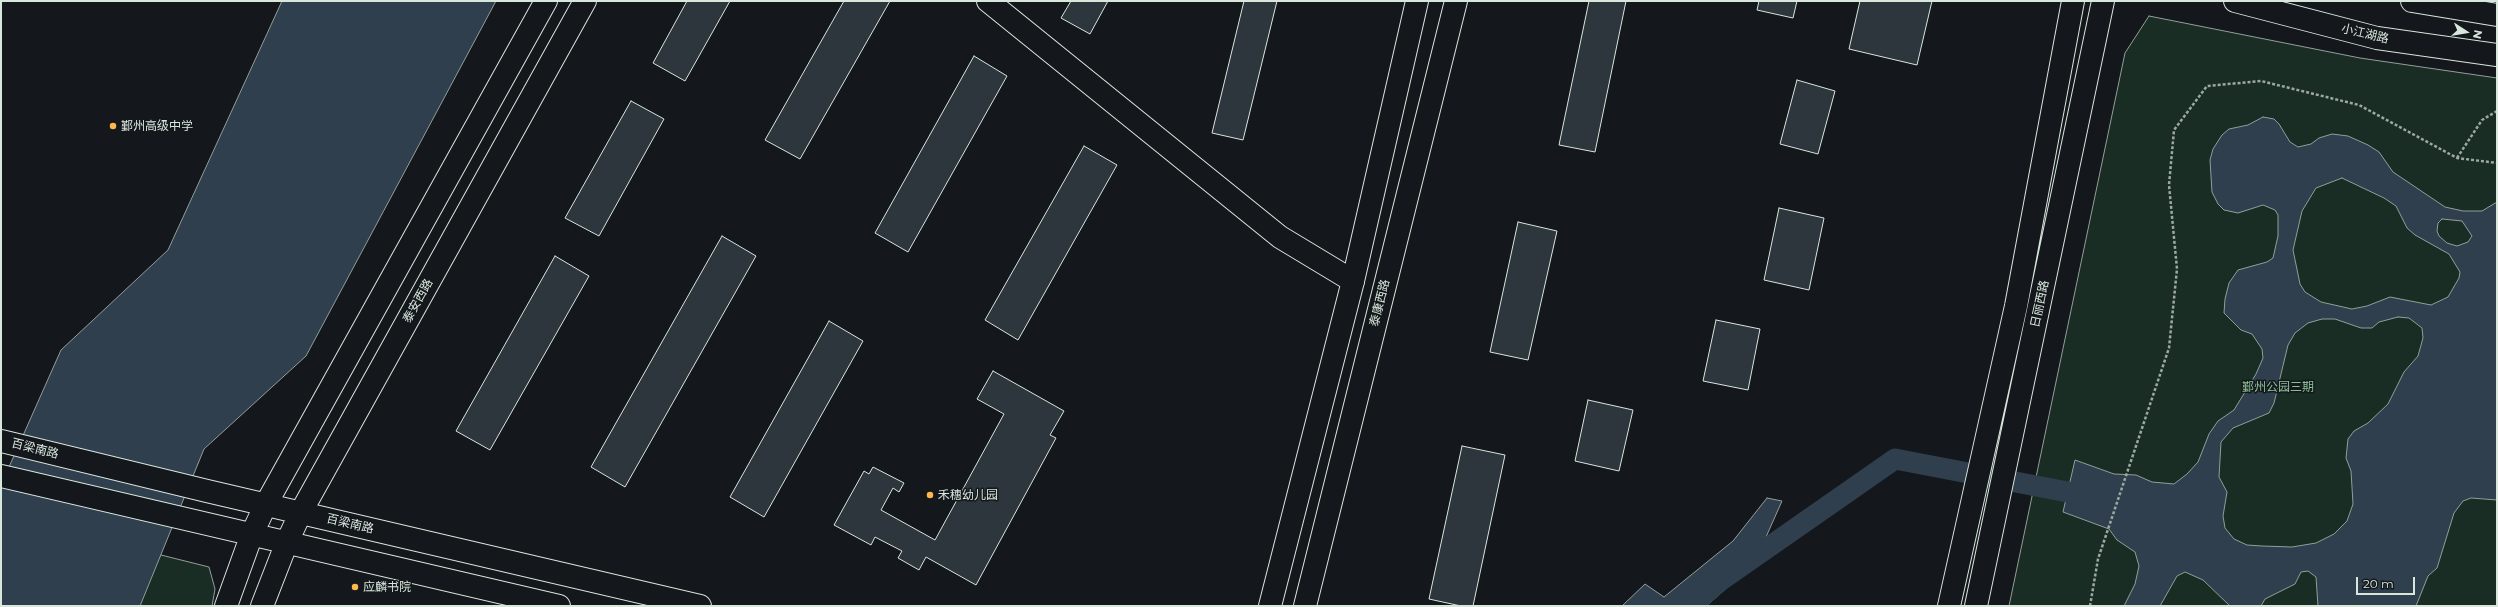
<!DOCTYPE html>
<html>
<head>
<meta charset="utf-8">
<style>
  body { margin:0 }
  #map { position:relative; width:2498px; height:607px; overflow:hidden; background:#14181c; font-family:Montserrat,sans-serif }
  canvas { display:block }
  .frame { position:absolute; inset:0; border:2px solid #d8e6dc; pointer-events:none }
  .north { position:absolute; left:2446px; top:12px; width:40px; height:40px; -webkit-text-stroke:3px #14181c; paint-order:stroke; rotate:102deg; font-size:11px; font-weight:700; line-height:16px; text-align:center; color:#d8e6dc }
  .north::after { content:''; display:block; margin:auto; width:14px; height:18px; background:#d8e6dc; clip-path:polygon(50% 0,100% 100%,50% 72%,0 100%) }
  .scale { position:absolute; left:2356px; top:577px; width:59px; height:18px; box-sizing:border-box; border:2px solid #d8e6dc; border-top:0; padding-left:5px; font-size:12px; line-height:14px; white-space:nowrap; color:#d8e6dc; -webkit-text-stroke:3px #14181c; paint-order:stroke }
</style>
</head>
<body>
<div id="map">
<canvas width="2498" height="607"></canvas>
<div class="frame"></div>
<div class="north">N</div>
<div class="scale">20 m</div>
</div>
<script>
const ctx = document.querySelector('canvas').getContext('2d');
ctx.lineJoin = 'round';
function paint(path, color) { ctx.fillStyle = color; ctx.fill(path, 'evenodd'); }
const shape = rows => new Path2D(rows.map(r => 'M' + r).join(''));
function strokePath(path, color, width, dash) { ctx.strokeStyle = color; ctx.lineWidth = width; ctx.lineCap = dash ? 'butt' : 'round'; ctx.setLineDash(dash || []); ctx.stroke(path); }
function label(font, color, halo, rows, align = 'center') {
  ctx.font = font + ' Montserrat,"Noto Sans SC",sans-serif'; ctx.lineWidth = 3; ctx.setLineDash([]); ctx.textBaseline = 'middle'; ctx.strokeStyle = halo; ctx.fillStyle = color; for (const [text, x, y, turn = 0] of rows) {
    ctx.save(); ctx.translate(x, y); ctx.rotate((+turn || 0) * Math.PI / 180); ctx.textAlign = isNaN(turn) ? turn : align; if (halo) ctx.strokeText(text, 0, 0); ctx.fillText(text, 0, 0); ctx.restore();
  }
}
const green = shape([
  [2149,16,2360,58,2497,78,2497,606,2009,606,2125,53,2149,16],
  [1,515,209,567,215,589,212,606,1,606,1,515]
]);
const water = shape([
  [282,1,496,1,306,356,204,449,140,606,1,606,1,485,61,350,168,250,282,1],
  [2263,117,2274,119,2279,124,2290,142,2298,147,2311,144,2319,138,2332,134,2348,136,2368,145,2379,152,2393,172,2445,207,2463,211,2482,211,2497,202,2497,500,2471,498,2463,501,2454,513,2437,568,2428,576,2416,606,2318,606,2316,577,2308,571,2301,572,2295,584,2265,599,2261,606,2230,606,2203,580,2185,572,2177,576,2160,606,2124,606,2135,584,2139,566,2135,552,2117,540,2109,529,2063,512,2075,460,2114,474,2136,475,2152,482,2174,484,2187,474,2198,462,2209,434,2218,421,2234,410,2256,374,2263,358,2262,349,2252,334,2241,330,2224,313,2225,299,2229,283,2238,270,2267,262,2273,258,2278,236,2278,215,2275,210,2263,205,2238,213,2224,210,2218,204,2212,192,2210,160,2213,149,2222,135,2229,129,2248,125,2263,117],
  [2342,178,2384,198,2396,206,2407,228,2415,235,2449,254,2460,272,2459,278,2448,297,2431,305,2390,297,2367,306,2352,309,2321,302,2305,292,2300,284,2293,250,2302,211,2316,188,2342,178],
  [2442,219,2462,221,2472,236,2468,242,2457,246,2447,243,2439,236,2437,231,2438,223,2442,219],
  [2398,317,2409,318,2422,328,2423,338,2418,356,2404,372,2388,404,2368,423,2354,431,2348,439,2346,458,2351,471,2353,504,2347,521,2334,534,2316,543,2292,547,2262,546,2247,545,2234,539,2225,528,2223,516,2227,492,2219,477,2221,442,2233,428,2269,413,2274,403,2288,345,2295,333,2308,323,2322,319,2335,319,2361,328,2372,328,2379,322,2398,317],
  [1767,498,1782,501,1762,546,1743,574,1706,606,1622,606,1645,584,1664,597,1733,541,1767,498]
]);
const canal = shape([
  [1690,606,1720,581,1895,459,2094,497]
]);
const building = shape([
  [687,1,730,1,685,81,653,63,687,1],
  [844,1,890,1,800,159,765,140,844,1],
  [1071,1,1108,1,1090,34,1061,18,1071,1],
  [1244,1,1277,1,1243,140,1212,133,1244,1],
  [1589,1,1626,1,1595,152,1559,145,1589,1],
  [1759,1,1797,1,1793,18,1757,10,1759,1],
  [1860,1,1932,1,1917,65,1849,49,1860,1],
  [974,56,1007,76,908,252,875,233,974,56],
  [1797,80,1835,91,1818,154,1780,144,1797,80],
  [631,101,664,119,599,236,565,218,631,101],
  [1084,146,1117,165,1018,340,985,320,1084,146],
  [1779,208,1824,218,1809,290,1764,280,1779,208],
  [1518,222,1557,231,1528,360,1490,352,1518,222],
  [722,236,756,256,625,487,591,467,722,236],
  [555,256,589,276,490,450,456,431,555,256],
  [1716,320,1760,329,1748,390,1703,381,1716,320],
  [829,321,863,341,764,517,730,497,829,321],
  [993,371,1064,411,1050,435,1056,438,976,585,926,557,919,570,898,558,902,551,875,537,871,545,834,525,864,471,869,474,873,467,904,483,899,492,893,488,881,510,935,540,1004,414,977,399,993,371],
  [1588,400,1633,410,1619,471,1575,461,1588,400],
  [1462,446,1505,455,1473,606,1461,606,1429,599,1462,446]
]);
const path = shape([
  [2457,158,2482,120,2497,111],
  [2090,606,2098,559,2169,348,2177,269,2169,185,2174,130,2207,86,2261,81,2359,105,2457,158,2497,163]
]);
const minor = shape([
  [988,1,1280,237,1353,281]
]);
const major = shape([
  [2235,1,2377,38,2497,55],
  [2412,1,2497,15],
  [1,441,207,491,700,606],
  [1,476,559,606],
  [226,606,252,534,266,504,546,1],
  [262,606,287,542,301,512,585,1],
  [1270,606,1353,281,1417,1],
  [1305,606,1456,1],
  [1949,606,2016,306,2073,1],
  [1976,606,2103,1]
]);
const markers = [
  [113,126,4,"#ffb74d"],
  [930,495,4,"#ffb74d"],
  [355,587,4,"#ffb74d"]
];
const streetNames = [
  ["小江湖路",2365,34,13],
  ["泰安西路",418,301,-61],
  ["泰康西路",1380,303,-76],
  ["日丽西路",2040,304,-78],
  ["百梁南路",35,449,14],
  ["百梁南路",350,524,13]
];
const poiNames = [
  ["鄞州高级中学",121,126],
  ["禾穗幼儿园",938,495],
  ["应麟书院",363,587]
];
const parkNames = [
  ["鄞州公园三期",2278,387]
];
paint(green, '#1a2d24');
strokePath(green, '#939e99', 1);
paint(water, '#2f3f4d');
strokePath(water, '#939e99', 1);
strokePath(canal, '#2f3f4d', 21);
paint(building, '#2c363c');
strokePath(building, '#d8e6dc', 1);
strokePath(minor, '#d8e6dc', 24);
strokePath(major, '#d8e6dc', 24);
strokePath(path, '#9da8a2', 2.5, [3, 2]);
strokePath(minor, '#14181c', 22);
strokePath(major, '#14181c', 22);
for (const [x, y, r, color] of markers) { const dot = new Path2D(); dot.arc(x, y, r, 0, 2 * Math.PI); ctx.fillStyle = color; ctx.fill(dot); strokePath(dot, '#14181c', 1.5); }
label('12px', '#d8e6dc', '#14181c', streetNames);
label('12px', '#d8e6dc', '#14181c', poiNames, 'left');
label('12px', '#8ac095', '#14181c', parkNames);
</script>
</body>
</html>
